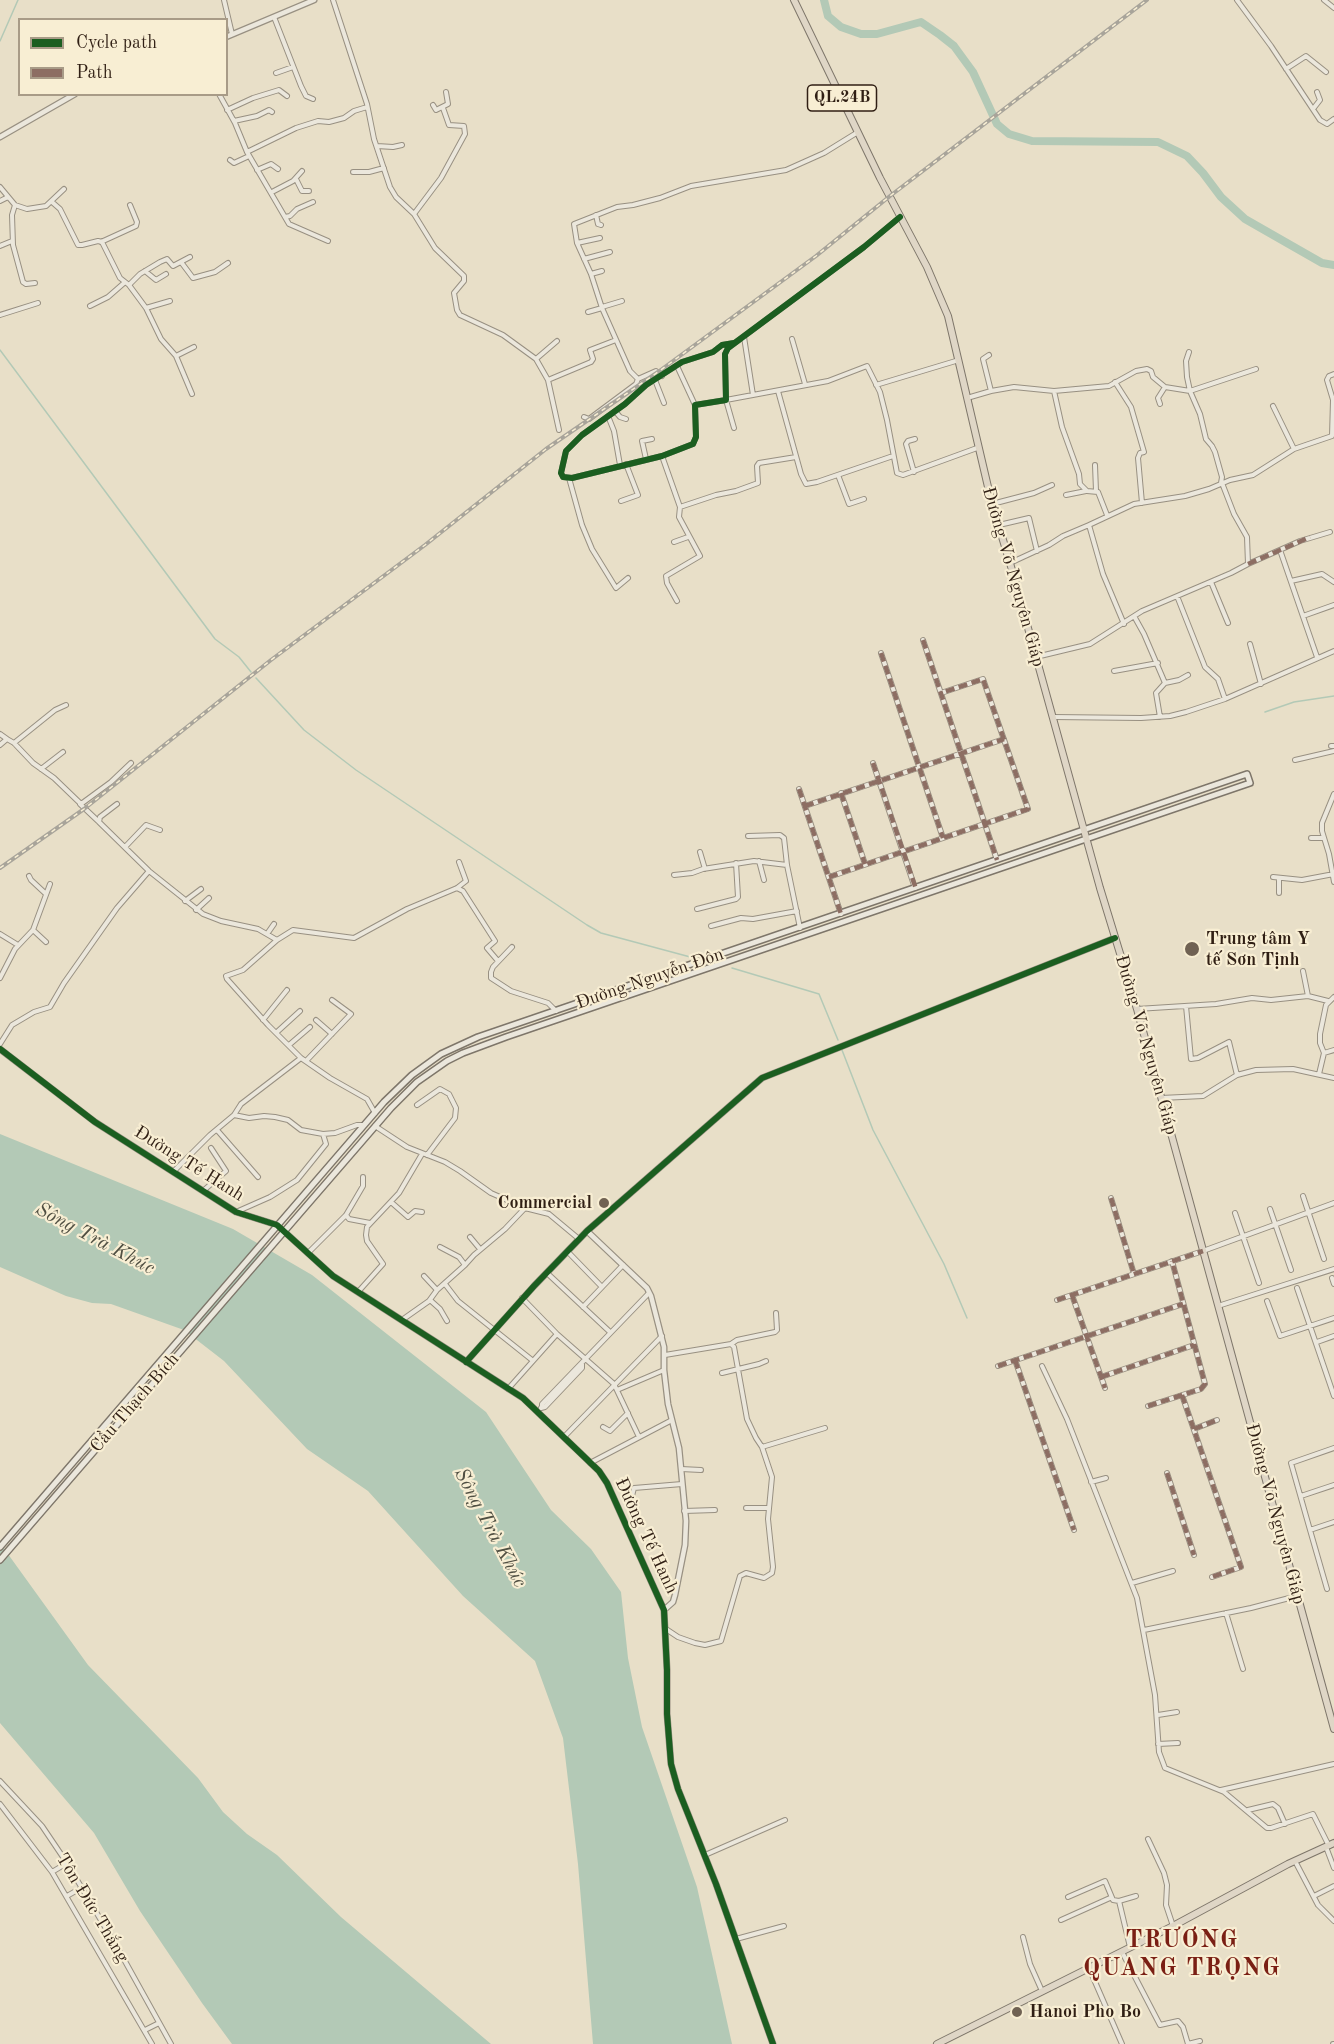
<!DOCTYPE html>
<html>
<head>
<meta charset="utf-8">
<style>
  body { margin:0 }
  #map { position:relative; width:1334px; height:2044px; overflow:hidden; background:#e8dfc8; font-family:"Old Standard TT",serif }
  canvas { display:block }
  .legend { position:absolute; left:18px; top:18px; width:210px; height:78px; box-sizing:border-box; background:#f8eed3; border:2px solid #a89b87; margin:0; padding:8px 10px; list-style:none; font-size:18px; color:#301f14 }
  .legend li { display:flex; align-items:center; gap:12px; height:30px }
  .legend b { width:30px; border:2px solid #a89b87 }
</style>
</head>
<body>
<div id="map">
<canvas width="1334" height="2044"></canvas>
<ul class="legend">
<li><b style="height:8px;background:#1b5e20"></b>Cycle path</li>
<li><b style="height:8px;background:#8d6e63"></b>Path</li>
</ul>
</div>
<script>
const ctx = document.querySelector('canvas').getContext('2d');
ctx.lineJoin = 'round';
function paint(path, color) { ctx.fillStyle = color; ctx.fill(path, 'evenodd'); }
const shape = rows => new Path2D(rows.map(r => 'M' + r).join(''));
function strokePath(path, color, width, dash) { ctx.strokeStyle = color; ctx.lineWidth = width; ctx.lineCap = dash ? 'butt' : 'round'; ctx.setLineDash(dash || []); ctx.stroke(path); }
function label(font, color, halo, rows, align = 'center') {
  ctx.font = font + ' "Old Standard TT",serif'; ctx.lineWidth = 4.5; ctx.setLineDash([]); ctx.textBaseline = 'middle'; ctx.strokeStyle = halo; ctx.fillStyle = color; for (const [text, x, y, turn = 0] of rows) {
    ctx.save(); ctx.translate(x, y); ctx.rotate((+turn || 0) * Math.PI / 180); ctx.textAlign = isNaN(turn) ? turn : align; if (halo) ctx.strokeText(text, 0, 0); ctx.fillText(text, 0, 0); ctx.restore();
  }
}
const water = shape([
  [0,1134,233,1229,312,1275,486,1412,551,1510,591,1549,621,1592,628,1658,642,1727,697,1887,732,2044,593,2044,578,1864,563,1738,535,1661,463,1596,368,1491,307,1449,224,1361,184,1330,111,1304,92,1303,66,1296,0,1267],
  [0,1543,88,1665,198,1778,223,1812,247,1834,277,1855,341,1917,491,2044,232,2044,202,2003,140,1911,94,1833,0,1723]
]);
const stream = shape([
  [0,41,18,0],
  [0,350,215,639,239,657,251,672],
  [256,678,304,730,356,770,587,925,601,933,694,958],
  [1265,712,1294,702,1334,696],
  [732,968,819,994,838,1040],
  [842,1050,873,1130,944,1264,967,1318]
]);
const river = shape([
  [824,0,828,16,841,27,861,34,877,34,921,22,940,35,954,46,962,57,973,72,997,124,1009,134,1032,141,1158,142,1187,156,1203,173,1221,197,1245,219,1322,263,1334,265]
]);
const minor = shape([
  [224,0,232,34],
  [333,0,367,104,374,139,390,187,396,197,414,214,435,248,464,276,464,281,454,293,457,310,460,315,503,335,536,359,548,380,559,430],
  [1237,0,1271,46,1320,120,1327,124,1334,119],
  [1324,0,1334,8],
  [274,17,301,86,306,96,313,99],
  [1286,69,1306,56,1326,72],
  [276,73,293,67],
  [219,94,235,123,247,152,289,224,328,241],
  [433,105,436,110,448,104,446,92],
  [1313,109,1320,100,1317,92],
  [227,110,253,98,279,90,287,96],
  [234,121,257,116,269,110,272,112],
  [377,146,393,147,402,145],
  [247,152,296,128,318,121,329,122,344,118,354,111,367,107],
  [230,160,234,163,249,156],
  [257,170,271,164,278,169],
  [353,172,369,172,384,168],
  [296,179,302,191,309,191],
  [0,187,15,205,27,209,46,206,64,189],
  [272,192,293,181,302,171],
  [0,201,8,197],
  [52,202,60,209,78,245,82,245,98,241,102,242,120,278,129,285,140,274,160,262,167,259,173,266,190,257],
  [15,205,12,215,13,245,23,282,26,284,35,283],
  [414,214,441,178,465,134,464,126,449,125,443,108],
  [596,215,598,224,601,225],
  [285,217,290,216,297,209,313,202],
  [101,242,136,226,137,222,130,205],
  [577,243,600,238],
  [0,246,12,241],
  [584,259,610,252],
  [181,262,193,278,215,272,228,263],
  [145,271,156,280,166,274],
  [591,274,602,271],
  [129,285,146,308,161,339,176,356,192,394],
  [90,306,108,297,124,283],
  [602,307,622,301],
  [146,308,170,301],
  [588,312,602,308],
  [0,315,38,303],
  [744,337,753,395],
  [792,339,805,384],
  [734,343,722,345,713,352,682,362,646,385,625,404,582,435,566,451,561,473,563,477,572,478,662,456,693,444,696,437,695,405,726,400,725,354,728,348,864,247,900,217],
  [1189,352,1186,361,1187,377,1190,391,1256,369],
  [989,355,983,359,991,391],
  [176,356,194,347],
  [536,359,557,341],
  [677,366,695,405],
  [662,376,656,371,638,379,630,371,602,308,591,274,577,243,574,224,617,207,633,205,660,198,691,186,786,170,824,153,858,132],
  [548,380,591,362,593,359,590,350,616,340],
  [655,380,664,403],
  [1115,382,1131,407,1144,452,1140,453,1138,458,1142,503],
  [876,385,959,360],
  [778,391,801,474,806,484,817,482,893,456],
  [1054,391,1062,427,1079,474,1080,484,1087,491,1098,492,1107,515],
  [967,398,991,391,1014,387,1054,391,1109,386,1136,371,1147,369,1151,371,1153,377,1165,387,1190,391,1200,414,1206,439,1212,446,1215,452,1222,477,1221,483],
  [1160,404,1158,398,1165,387],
  [1273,406,1294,449],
  [615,411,620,417,626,419],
  [608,416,614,431,620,465],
  [584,417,589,419,636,384,638,379],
  [734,428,726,400,828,381,867,366,880,392,887,420,897,473,903,475,977,448],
  [662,456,680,507,679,517,700,556,666,576,667,583,677,601],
  [646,459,642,441,652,439],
  [1095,465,1096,491],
  [914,472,906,444,908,441,915,439],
  [838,475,849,504,864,499],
  [569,478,582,525,592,549,616,588,628,578],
  [1066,495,1086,491],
  [621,501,638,495,626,464],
  [992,504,1034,493,1052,485],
  [680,507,716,495,736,491,758,483,757,466,759,463,796,457],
  [999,525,1029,518,1037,551],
  [674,542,688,537],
  [1280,550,1317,657],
  [1010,563,1049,545,1063,536,1089,525],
  [1248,564,1300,541,1330,532],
  [1291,581,1322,574,1334,582],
  [1211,582,1228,623],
  [1177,596,1205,667,1218,679,1225,699],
  [1134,616,1144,634,1165,683,1156,693,1160,717],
  [1303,616,1334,605],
  [1124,624,1103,574,1089,525,1134,504,1185,496,1209,489,1230,480,1253,475,1294,449,1332,436,1333,400,1327,380,1329,376,1334,374],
  [923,640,997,860],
  [1250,644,1261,684],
  [881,653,943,838],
  [1036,657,1090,644,1142,611,1231,573,1248,564,1247,537,1234,514,1222,483],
  [1114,671,1158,663],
  [1165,683,1179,680,1188,675],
  [1053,717,1141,718,1170,716,1186,712,1225,699,1334,651],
  [0,734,7,739],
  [14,743,55,710,66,705],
  [0,745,7,739,14,743,33,763,54,778,81,804,111,782,131,763],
  [1331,746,1334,746],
  [1295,760,1334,751],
  [873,763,915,888],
  [41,769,63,752],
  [799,789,841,914],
  [841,793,865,864],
  [1334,794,1322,823,1322,831,1329,854,1334,882],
  [80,804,98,821],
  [117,804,100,817,99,822,149,871,203,914,221,921,258,929,277,940],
  [805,806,1004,739],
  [748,836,780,835,784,838,787,865,800,928],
  [1311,838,1324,838],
  [125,847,146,825,160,830],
  [700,852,705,869],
  [759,861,764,880],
  [674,875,692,873,703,869,754,861,787,865],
  [29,876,31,880,46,894],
  [829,877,1028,809,983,679,941,693],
  [1273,877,1302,880,1334,874],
  [1279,878,1279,893],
  [457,888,463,891,495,941,487,948,498,961],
  [185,901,201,889],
  [697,909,736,899,738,897,736,863],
  [196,910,209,898],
  [711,926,741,918,753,919,797,911],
  [33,930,46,942],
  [0,934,18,945],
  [267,934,274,924],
  [512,947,493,967,491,972,491,978,511,991,548,1003,556,1011],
  [1303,971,1308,996],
  [0,978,15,949,33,930,50,884],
  [1186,1006,1191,1059,1198,1058,1229,1042,1237,1075],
  [1137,1009,1216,1004,1252,998,1271,1000,1308,996,1328,1001],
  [263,1020,287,990],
  [316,1020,332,1034],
  [277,1032,300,1011],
  [0,1044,12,1025,34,1012,50,1007,64,983,117,908,149,871],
  [289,1045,310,1027],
  [1324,1053,1334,1050],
  [306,1061,351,1014,332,1000],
  [1319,1074,1324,1053,1320,1043,1320,1034,1326,1005,1334,997],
  [1161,1098,1203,1096,1237,1075,1256,1070,1293,1069,1334,1078],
  [417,1105,440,1089,449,1094,456,1108,455,1118,427,1155],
  [375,1113,367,1099,330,1078,301,1058,268,1025,227,979,226,976,243,970,277,940,293,930,354,938,407,909,457,888,466,881,459,862],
  [234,1115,249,1118,264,1116,275,1117,288,1120,301,1130,323,1134,335,1133,357,1125,364,1125],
  [375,1126,407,1147,445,1162,460,1171,491,1193,525,1208,549,1214,579,1239],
  [217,1130,258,1177],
  [173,1172,210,1135,234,1115,241,1104,301,1058],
  [203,1191,226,1171,211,1148],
  [1303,1196,1324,1259],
  [1111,1198,1134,1274],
  [391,1202,408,1217,415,1211,422,1212],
  [1270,1209,1291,1270],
  [236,1212,270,1197,297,1180,326,1144,323,1134],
  [1235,1213,1259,1283],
  [346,1215,349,1219,370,1223],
  [470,1237,480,1249],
  [440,1247,459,1257,465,1265],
  [568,1252,602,1287],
  [308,1253,346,1215,363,1186,363,1177],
  [547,1273,610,1332],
  [424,1276,437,1290],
  [1332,1278,1334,1284],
  [445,1284,458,1301,532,1360],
  [1297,1288,1334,1396],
  [358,1292,383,1264,367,1241,366,1235,367,1227,399,1193,422,1154],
  [1072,1295,1105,1388],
  [522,1298,557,1334,614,1384,639,1437],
  [430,1300,440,1309,447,1321],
  [1057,1300,1203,1251,1334,1203],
  [1267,1301,1280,1336,1334,1318],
  [1218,1306,1334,1269],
  [583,1307,623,1265],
  [402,1320,429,1301,437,1290,465,1265,474,1255,505,1229,525,1208],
  [1317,1342,1334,1336],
  [731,1344,737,1340,775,1332,777,1330,776,1313],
  [665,1355,731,1344,734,1347,747,1419,756,1438,762,1447,772,1477,768,1519,773,1567,772,1573,764,1578,746,1573,740,1576,721,1641,705,1645,695,1643,678,1637,666,1629],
  [1015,1360,1074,1530],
  [998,1366,1183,1304],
  [1042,1366,1067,1419,1137,1598,1155,1695,1159,1752,1165,1768,1224,1792,1267,1828,1271,1828,1313,1814,1329,1846],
  [722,1373,759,1364,766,1361],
  [1101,1377,1194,1345],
  [508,1389,557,1334],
  [617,1390,664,1370],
  [1182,1395,1241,1567,1212,1577],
  [1148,1406,1201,1389,1205,1384,1172,1261],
  [542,1407,542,1404,649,1293],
  [541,1408,545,1407,582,1368,582,1364],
  [603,1427,610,1431,628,1413],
  [1194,1429,1217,1420],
  [564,1437,662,1336],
  [762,1447,825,1428],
  [590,1463,672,1420],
  [681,1469,701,1470],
  [1167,1473,1194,1555],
  [1091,1482,1106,1478],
  [1301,1496,1334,1485],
  [634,1502,632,1496,634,1488,682,1484],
  [746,1508,768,1508],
  [684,1511,715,1510],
  [1310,1530,1291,1463,1334,1448],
  [1132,1583,1173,1571],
  [1327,1589,1310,1530,1334,1522],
  [1226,1613,1243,1669],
  [1144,1630,1251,1608,1297,1596],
  [1158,1715,1177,1712],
  [1158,1744,1178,1743],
  [0,1781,42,1826,67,1863,121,1954,171,2044],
  [1221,1790,1334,1764],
  [0,1804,52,1872,152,2044],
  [1248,1810,1273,1804,1278,1808,1285,1824],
  [1148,1839,1164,1873,1167,1885,1166,1905,1173,1926],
  [1326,1847,1334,1868],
  [705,1855,785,1820],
  [1295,1861,1318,1905,1334,1921],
  [52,1872,67,1863],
  [67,1896,81,1888],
  [1314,1896,1334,1886],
  [1068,1897,1105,1881,1113,1900,1119,1901,1136,1896],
  [1119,1901,1130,1947],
  [1061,1920,1110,1898],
  [1023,1937,1030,1964,1042,1991],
  [736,1939,784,1926],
  [1122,1952,1160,2025,1178,2021,1183,2027,1188,2044,1200,2041],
  [1089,1968,1122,2044],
  [145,2030,159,2023],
  [1333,2044,1334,2044]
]);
const tertiary = shape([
  [226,37,314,0],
  [0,137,75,94],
  [0,1049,95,1122,236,1212,277,1225,333,1276,523,1398,599,1471,607,1483,664,1610,667,1670,667,1714,671,1764,678,1789,716,1884,773,2044],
  [587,1231,647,1288,651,1296,664,1347,664,1370,668,1404,679,1448,686,1521,685,1545,675,1595,673,1602,664,1610],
  [466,1362,534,1286,587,1231,762,1078,1115,938]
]);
const secondary = shape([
  [0,1547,384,1102,412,1075,441,1054,478,1037,1247,774,1250,783,506,1037,463,1053,447,1061,417,1082,391,1108,0,1560]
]);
const primary = shape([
  [794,0,880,178,927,267,948,316,992,504,1010,563,1100,888,1137,1009,1334,1729],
  [937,2044,1173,1926,1288,1864,1334,1843]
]);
const rail = shape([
  [0,868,84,809,271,660,425,545,546,449,658,372,816,256,890,196,1147,0]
]);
const quiet = shape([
  [1248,564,1310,537],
  [923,640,997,860],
  [881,653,943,838],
  [873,763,916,889],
  [799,789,841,914],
  [841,793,865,864],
  [805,806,1004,739],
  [829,877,1028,809,983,679,941,693],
  [1111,1198,1134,1274],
  [1072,1295,1105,1388],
  [1057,1300,1203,1251],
  [1015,1360,1074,1530],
  [998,1366,1183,1304],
  [1101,1377,1194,1345],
  [1182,1395,1241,1567,1212,1577],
  [1148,1406,1201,1389,1205,1384,1172,1261],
  [1194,1429,1217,1420],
  [1167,1473,1194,1555]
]);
const cycleway = shape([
  [734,343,722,345,713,352,682,362,646,385,625,404,582,435,566,451,561,473,563,477,572,478,662,456,693,444,696,437,695,405,726,400,725,354,728,348,864,247,900,217],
  [0,1049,95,1122,236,1212,277,1225,333,1276,523,1398,599,1471,607,1483,664,1610,667,1670,667,1714,671,1764,678,1789,716,1884,773,2044],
  [466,1362,534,1286,587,1231,762,1078,1115,938]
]);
const markers = [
  [1192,949,8,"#706253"],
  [604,1203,6,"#706253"],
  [1017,2012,6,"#706253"]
];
const shields = [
  [842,98,69]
];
const shieldNames = [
  ["QL.24B",842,98]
];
const streetNames = [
  ["Đường Võ Nguyên Giáp",1013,577,74],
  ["Đường Nguyễn Đôn",650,979,-19],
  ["Đường Võ Nguyên Giáp",1146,1045,74],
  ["Đường Tế Hanh",189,1164,32],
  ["Cầu Thạch Bích",135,1403,-49],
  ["Đường Võ Nguyên Giáp",1275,1514,75],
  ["Đường Tế Hanh",646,1536,65],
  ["Tôn Đức Thắng",92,1908,59]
];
const poiNames = [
  ["Trung tâm Y",1206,939],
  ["tế Sơn Tịnh",1206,960],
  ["Commercial",592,1203,"right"],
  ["Hanoi Pho Bo",1029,2012]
];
const waterNames = [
  ["Sông Trà Khúc",95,1239,28],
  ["Sông Trà Khúc",490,1528,62]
];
const districtNames = [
  ["TRƯƠNG",1182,1941],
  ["QUANG TRỌNG",1182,1969]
];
paint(water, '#b3c9b6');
strokePath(stream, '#b3c9b6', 1.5);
strokePath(river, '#b3c9b6', 8);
strokePath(minor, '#989082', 6);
strokePath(tertiary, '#989082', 7);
strokePath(secondary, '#7e766a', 8);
strokePath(primary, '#7e766a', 8);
strokePath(minor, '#ebe7dc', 4);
strokePath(tertiary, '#ebe7dc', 4.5);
strokePath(secondary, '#ebe7dc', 5);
strokePath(primary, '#dfd6c6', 6);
strokePath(rail, '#a8a49a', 4);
strokePath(rail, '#f8eed3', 1.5, [4.5]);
strokePath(quiet, '#8d6e63', 4.5, [9, 4.5]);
strokePath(cycleway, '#1b5e20', 6);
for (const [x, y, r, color] of markers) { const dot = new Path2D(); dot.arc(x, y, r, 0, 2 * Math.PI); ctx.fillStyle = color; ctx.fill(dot); strokePath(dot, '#f8eed3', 2); }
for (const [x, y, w] of shields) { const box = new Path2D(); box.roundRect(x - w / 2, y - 13, w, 26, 4.5); ctx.fillStyle = '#f8eed3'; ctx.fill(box); strokePath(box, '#301f14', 1.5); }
label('bold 16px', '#301f14', null, shieldNames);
label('18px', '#301f14', '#f8eed3', streetNames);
label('bold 18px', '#301f14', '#f8eed3', poiNames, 'left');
label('italic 20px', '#504f42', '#f8eed3', waterNames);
ctx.letterSpacing = '1.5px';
label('bold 24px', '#7a1f14', '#f8eed3', districtNames);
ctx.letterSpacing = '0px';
</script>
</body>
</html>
